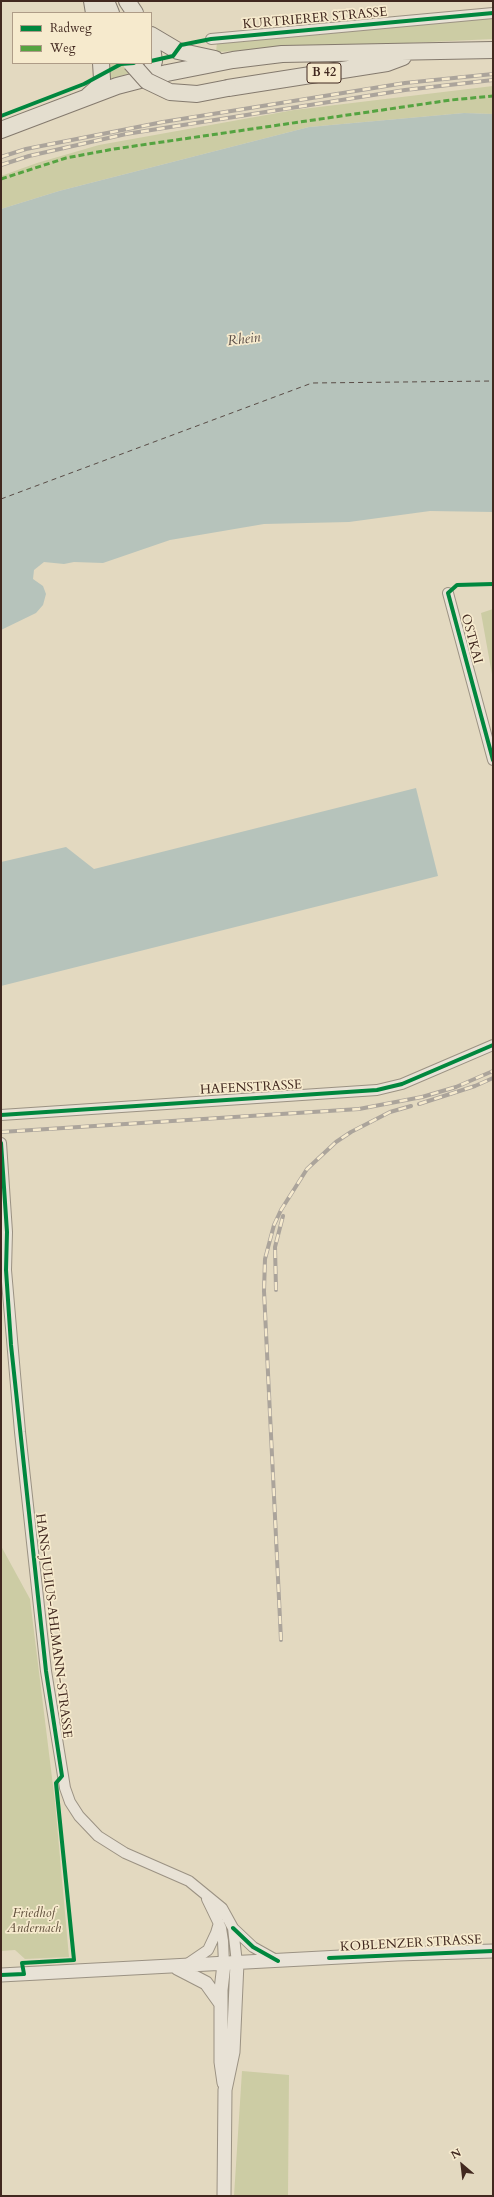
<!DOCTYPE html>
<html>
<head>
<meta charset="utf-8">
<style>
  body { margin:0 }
  #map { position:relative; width:494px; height:2197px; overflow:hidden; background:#e3d9c0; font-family:Cardo,serif }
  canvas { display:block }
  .frame { position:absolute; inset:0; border:2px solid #41281f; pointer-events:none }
  .legend { position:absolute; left:12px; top:12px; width:140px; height:52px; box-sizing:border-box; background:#f6eacd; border:1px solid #ae9c87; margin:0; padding:5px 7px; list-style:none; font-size:12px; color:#41281f }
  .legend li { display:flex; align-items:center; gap:8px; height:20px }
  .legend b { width:20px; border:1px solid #ae9c87 }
  .north { position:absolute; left:442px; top:2145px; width:40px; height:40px; -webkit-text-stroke:3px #f6eacd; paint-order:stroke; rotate:332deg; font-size:11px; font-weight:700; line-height:16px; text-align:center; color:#41281f }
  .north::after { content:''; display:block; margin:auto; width:14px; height:18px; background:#41281f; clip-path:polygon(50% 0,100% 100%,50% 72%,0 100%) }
</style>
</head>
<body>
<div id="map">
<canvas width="494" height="2197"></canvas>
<div class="frame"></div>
<ul class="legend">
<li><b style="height:5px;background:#00873e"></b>Radweg</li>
<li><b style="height:5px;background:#55a341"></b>Weg</li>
</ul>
<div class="north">N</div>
</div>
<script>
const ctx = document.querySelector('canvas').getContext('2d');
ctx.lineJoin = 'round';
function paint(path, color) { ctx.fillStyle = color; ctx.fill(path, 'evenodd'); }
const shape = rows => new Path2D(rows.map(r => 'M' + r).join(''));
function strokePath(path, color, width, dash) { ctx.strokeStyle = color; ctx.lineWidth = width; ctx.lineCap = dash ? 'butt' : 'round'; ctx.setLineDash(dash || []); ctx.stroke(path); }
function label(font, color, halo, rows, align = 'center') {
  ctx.font = font + ' Cardo,serif'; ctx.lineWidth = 3.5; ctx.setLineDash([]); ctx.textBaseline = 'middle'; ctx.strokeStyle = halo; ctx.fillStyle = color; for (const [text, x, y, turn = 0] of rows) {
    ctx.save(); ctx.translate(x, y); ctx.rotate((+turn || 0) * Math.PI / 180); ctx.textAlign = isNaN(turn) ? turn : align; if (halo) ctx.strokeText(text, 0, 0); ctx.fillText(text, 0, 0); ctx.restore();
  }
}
const green = shape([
  [493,16,493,39,216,52,217,42],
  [104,63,125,63,130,73,106,81],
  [493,86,493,114,464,113,309,127,59,191,1,209,1,176,37,163,99,145,294,110],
  [493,609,493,680,481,613],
  [1,1546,30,1599,55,1802,69,1957,25,1959,15,1950,1,1951],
  [242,2071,289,2075,288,2196,234,2196]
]);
const water = shape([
  [464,113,493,114,493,512,430,511,349,522,264,524,170,540,103,563,74,562,64,564,44,562,34,570,33,579,43,586,46,594,43,605,36,613,1,630,1,209,59,191,309,127],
  [416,788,438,876,1,986,1,862,66,847,94,869]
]);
const ferry = shape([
  [1,499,312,383,493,381]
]);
const minor = shape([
  [211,39,493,13],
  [448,593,493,760],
  [1,1115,377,1090,402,1084,493,1045],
  [1,1143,7,1232,6,1270,20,1432,46,1671,65,1788,70,1802,79,1816,98,1836,125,1853,189,1881,222,1908,233,1928,237,1963],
  [207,1899,221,1928,223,1941,224,1964],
  [234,1929,253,1947,278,1961],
  [186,1965,208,1950,216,1933,219,1923]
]);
const tertiary = shape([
  [224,1964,221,1990,221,2062,224,2083],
  [177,1968,206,1983,221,2004],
  [1,1975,397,1954,493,1951],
  [224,2196,225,2090,233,2052,237,1963]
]);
const primary = shape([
  [92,1,94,13],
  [106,1,111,13],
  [127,1,135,13],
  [151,35,178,51,215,59],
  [145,79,151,71,154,61,151,40],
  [228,88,387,63,403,57],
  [88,96,97,88,102,79,101,63],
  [1,130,117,86,167,73,233,60,282,54,493,50]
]);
const rail = shape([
  [1,157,26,149,163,122,405,83,493,74],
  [1,165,29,156,126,134,405,90,493,80],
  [419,1104,475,1086,493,1078],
  [1,1132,359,1109,422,1097,456,1087,493,1071],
  [276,1290,275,1247,283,1216],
  [281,1640,264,1291,265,1259,274,1225,281,1210,307,1169,336,1142,351,1132,390,1112,411,1106]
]);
const primaryBridge = shape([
  [131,63,147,81,170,92,197,94,228,88]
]);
const quiet = shape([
  [1,179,66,158,114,149,451,100,493,96]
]);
const cycleway = shape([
  [151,61,173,56,181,45,211,39,493,13],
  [1,116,84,84,121,64,134,63],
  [493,584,457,585,448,593,493,760],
  [1,1115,377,1090,402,1084,493,1045],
  [1,1143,7,1232,6,1270,11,1345,46,1671,62,1776,56,1783,74,1960,22,1963,24,1974,1,1975],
  [233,1928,253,1947,278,1961],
  [329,1958,493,1951]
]);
const shields = [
  [324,73,34]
];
const shieldNames = [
  ["B 42",324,73]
];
const streetNames = [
  ["KURTRIERER STRASSE",315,19,-5],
  ["OSTKAI",471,639,75],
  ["HAFENSTRASSE",251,1088,-3],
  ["HANS-JULIUS-AHLMANN-STRASSE",53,1626,83],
  ["KOBLENZER STRASSE",411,1944,-3]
];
const parkNames = [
  ["Friedhof",34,1914],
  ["Andernach",34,1929]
];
const waterNames = [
  ["Rhein",244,340,-7]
];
paint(green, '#cccca4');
paint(water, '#b6c3bb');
strokePath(ferry, '#594c46', 1, [5, 4]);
strokePath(minor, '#9b9283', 12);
strokePath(tertiary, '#9b9283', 15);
strokePath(primary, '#847a6e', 18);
strokePath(minor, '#e8e2d6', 10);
strokePath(tertiary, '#e8e2d6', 13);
strokePath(primary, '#e4decf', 16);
strokePath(rail, '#aba49b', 4);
strokePath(rail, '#f6eacd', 2.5, [8]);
strokePath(primaryBridge, '#847a6e', 18, []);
strokePath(primaryBridge, '#e4decf', 16);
strokePath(quiet, '#55a341', 3, [6, 3]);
strokePath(cycleway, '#00873e', 4);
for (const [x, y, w] of shields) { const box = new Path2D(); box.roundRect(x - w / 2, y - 10, w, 20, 3); ctx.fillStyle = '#f6eacd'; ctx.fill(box); strokePath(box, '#41281f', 1); }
label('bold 12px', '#41281f', null, shieldNames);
label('13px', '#41281f', '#f6eacd', streetNames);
label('italic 13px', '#5f4e3a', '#f6eacd', parkNames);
label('italic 14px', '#594c46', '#f6eacd', waterNames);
</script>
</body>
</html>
